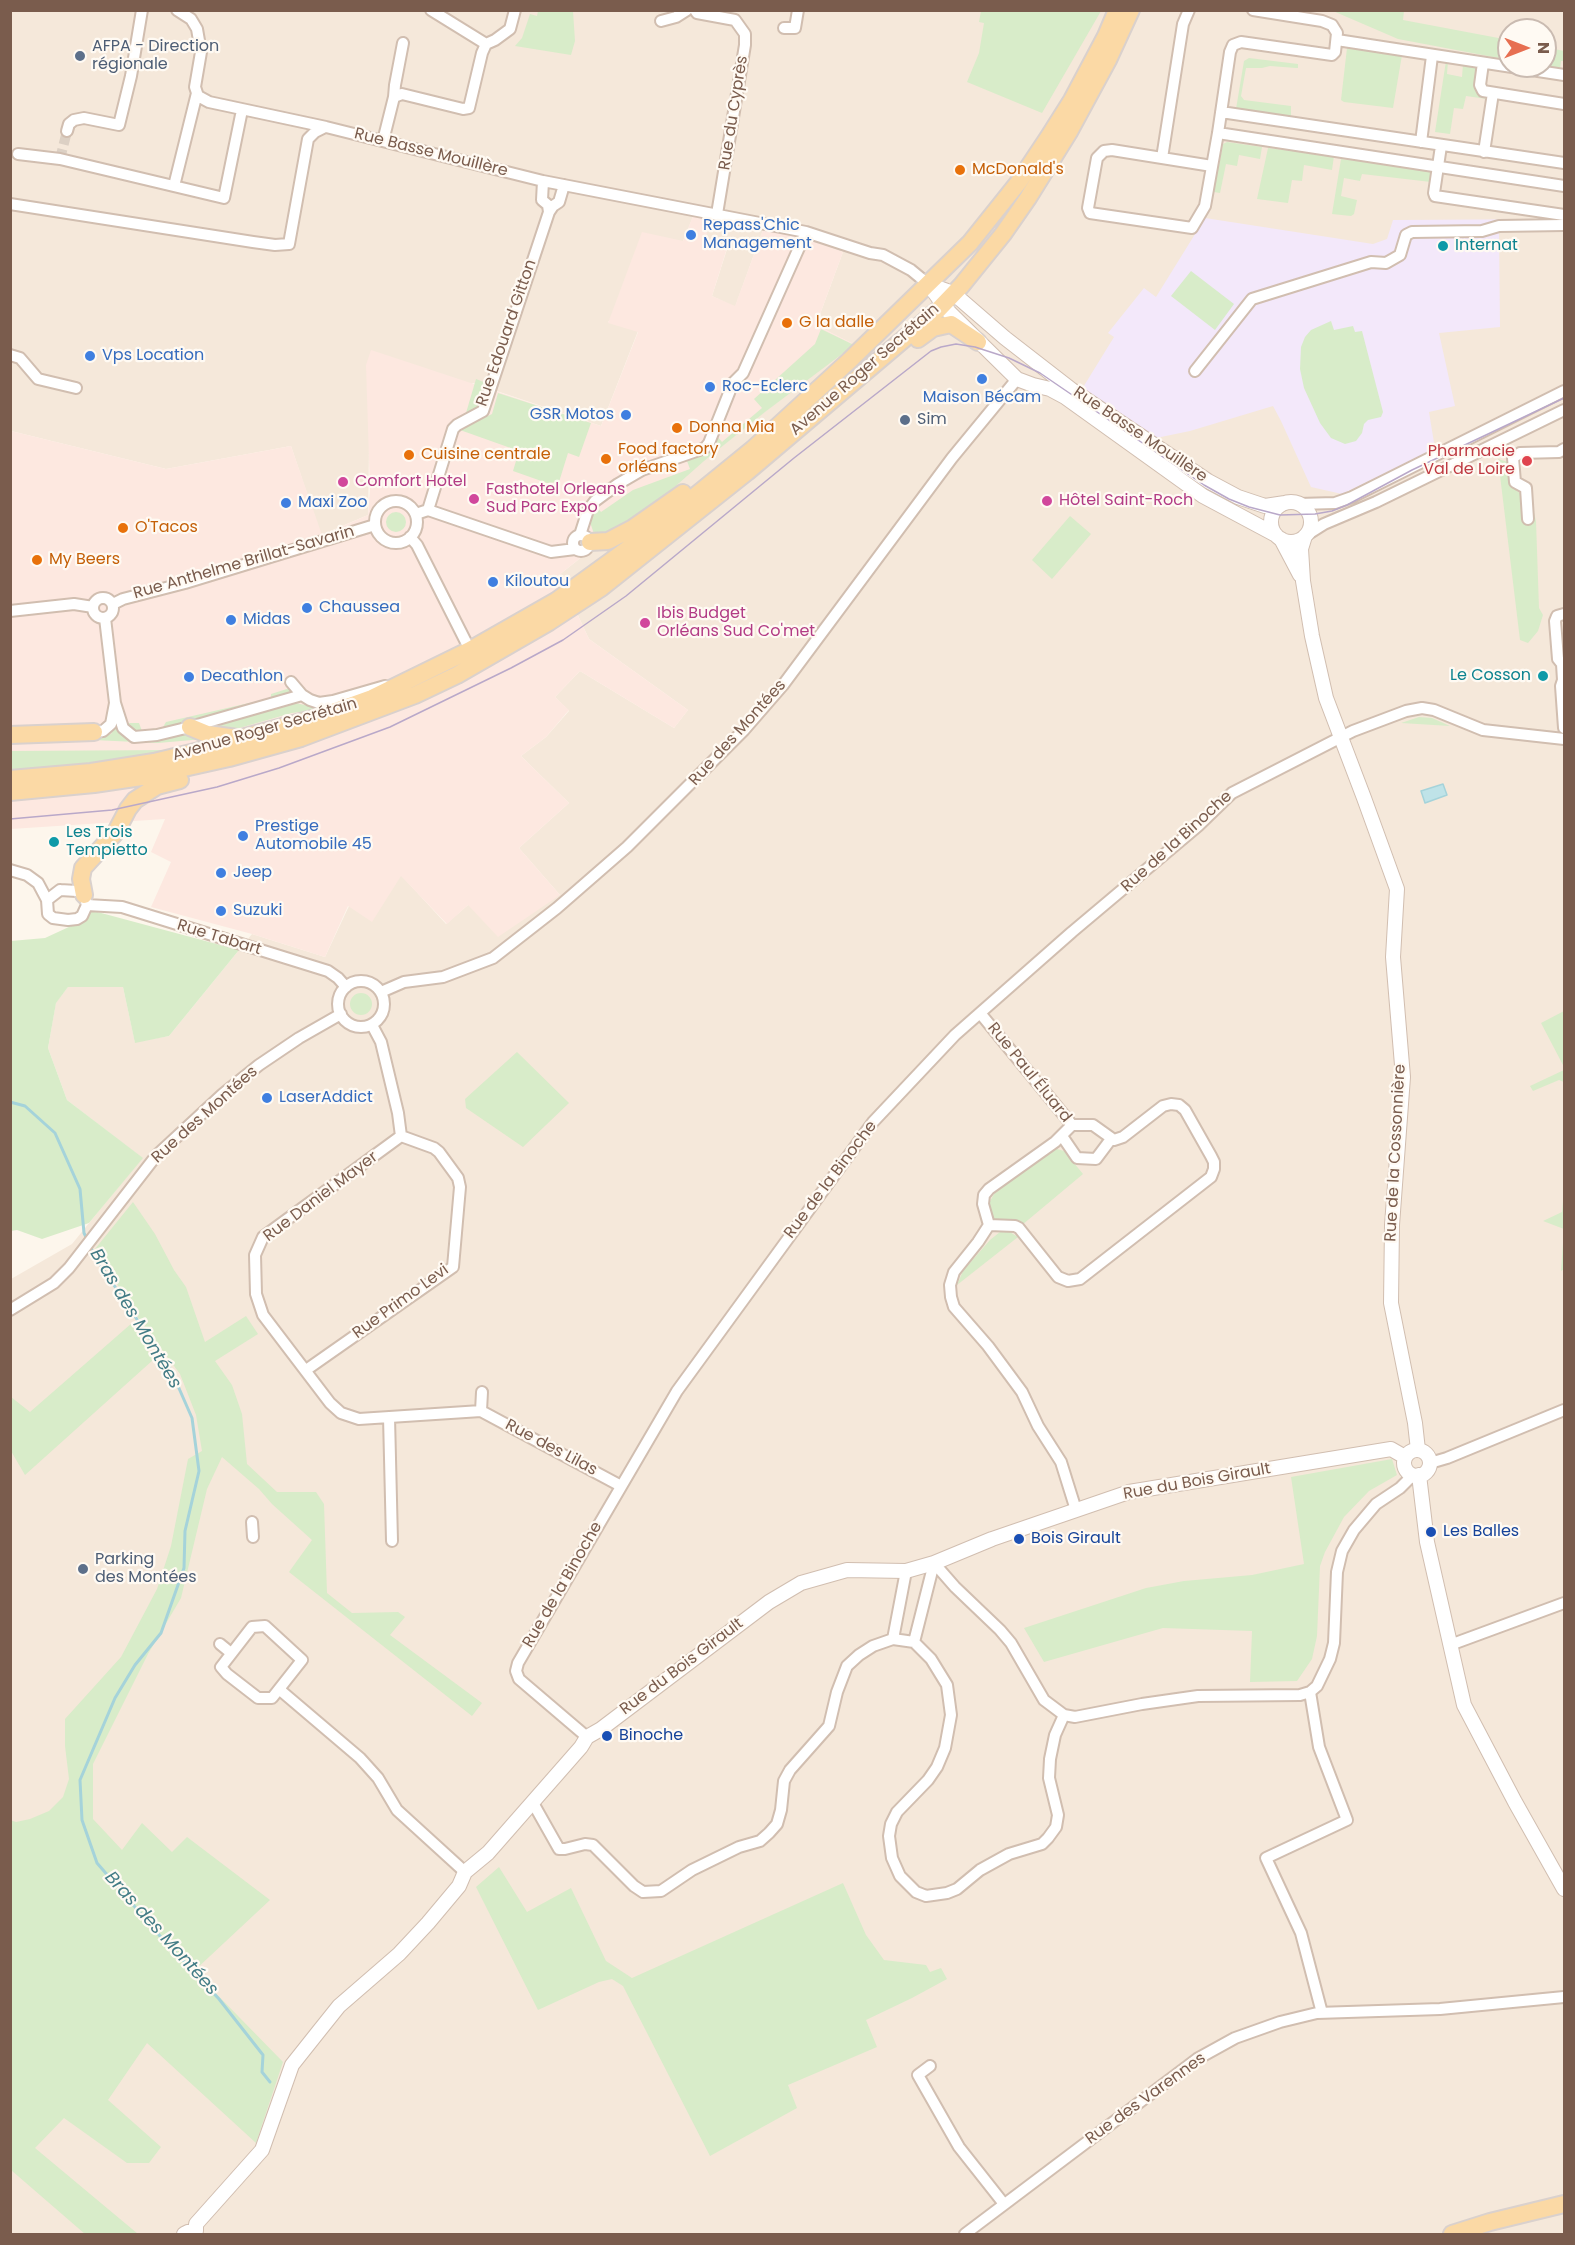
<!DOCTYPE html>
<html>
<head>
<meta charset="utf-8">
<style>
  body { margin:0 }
  #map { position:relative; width:1575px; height:2245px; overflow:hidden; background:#fdf6ec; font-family:Poppins,sans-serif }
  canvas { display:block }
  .frame { position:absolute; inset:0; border:12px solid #7a5c4d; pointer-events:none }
  .north { position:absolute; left:1497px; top:18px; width:60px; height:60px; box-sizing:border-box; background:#fffaf3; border:2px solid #cabbb1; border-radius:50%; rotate:90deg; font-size:16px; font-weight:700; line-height:24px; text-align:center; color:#7a5c4d }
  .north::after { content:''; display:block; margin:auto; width:21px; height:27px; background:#e76f51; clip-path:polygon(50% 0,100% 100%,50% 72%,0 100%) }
</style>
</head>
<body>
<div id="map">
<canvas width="1575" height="2245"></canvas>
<div class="frame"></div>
<div class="north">N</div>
</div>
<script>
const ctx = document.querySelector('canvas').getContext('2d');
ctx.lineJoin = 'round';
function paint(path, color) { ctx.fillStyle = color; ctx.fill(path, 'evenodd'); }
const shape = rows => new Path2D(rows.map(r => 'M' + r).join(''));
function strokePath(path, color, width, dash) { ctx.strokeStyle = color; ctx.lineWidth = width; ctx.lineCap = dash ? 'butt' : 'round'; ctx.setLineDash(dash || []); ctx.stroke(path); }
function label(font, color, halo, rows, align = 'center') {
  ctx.font = font + ' Poppins,sans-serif'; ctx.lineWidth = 4.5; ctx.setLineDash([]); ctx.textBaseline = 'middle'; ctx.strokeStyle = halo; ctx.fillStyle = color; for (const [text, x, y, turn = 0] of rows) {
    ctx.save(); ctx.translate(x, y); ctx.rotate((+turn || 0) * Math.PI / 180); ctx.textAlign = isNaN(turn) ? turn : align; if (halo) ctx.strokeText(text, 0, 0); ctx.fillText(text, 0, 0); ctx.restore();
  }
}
const residential = shape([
  [11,11,1564,11,1564,2234,11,2234,11,1279,72,1244,142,1158,67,1100,48,1048,56,1002,68,987,123,987,135,1042,169,1036,252,934,325,957,349,906,401,875,446,924,468,905,560,895,519,848,569,803,521,756,546,737,569,711,555,697,580,671,674,728,688,710,589,639,559,575,851,343,816,325,843,252,764,227,735,307,712,296,728,246,705,243,695,212,683,241,608,322,638,331,601,426,473,383,369,449,368,515,321,535,291,446,166,469,11,431],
  [1509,30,1545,30,1545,66,1509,66]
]);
const commercial = shape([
  [695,211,710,211,706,242,728,245,712,296,735,306,764,227,801,236,843,252,816,325,852,343,559,575,589,639,688,710,674,728,580,671,555,697,569,710,546,737,521,756,569,803,519,848,560,895,498,937,468,905,447,924,401,876,372,922,348,906,325,957,252,934,151,907,171,862,151,852,165,819,11,829,11,431,166,469,291,446,322,535,368,515,370,490,366,365,371,350,601,426,638,332,608,323,642,232,683,241]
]);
const education = shape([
  [1205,218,1373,244,1387,239,1393,220,1564,219,1564,232,1499,232,1500,327,1439,333,1455,406,1429,412,1435,449,1342,494,1311,487,1281,421,1273,406,1190,431,1156,438,1082,389,1114,337,1108,333,1144,288,1156,297]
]);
const green = shape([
  [538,11,573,11,575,41,571,55,515,46,522,38,530,14,537,16],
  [981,11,981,10,1101,11,1042,113,967,82,979,53,984,23,979,22],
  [1333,11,1404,11,1403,20,1509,40,1509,60,1398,39],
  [1350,47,1402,55,1393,108,1344,102,1341,100,1347,48],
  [1545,47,1564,51,1564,61,1561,61,1560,70,1540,66,1545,66],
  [1249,58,1298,64,1298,68,1296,68,1270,66,1262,68,1246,68,1241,96,1244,100,1291,106,1291,116,1236,109,1244,61],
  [1446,61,1448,61,1447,74,1462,77,1463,64,1474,66,1476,68,1475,89,1478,94,1487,99,1466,96,1463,109,1454,108,1450,134,1435,132],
  [1227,142,1262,147,1260,159,1239,155,1237,166,1226,164,1220,193,1214,192,1223,144],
  [1268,148,1334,156,1332,170,1304,165,1302,181,1292,180,1288,203,1257,199],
  [1341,159,1431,170,1431,182,1362,174,1360,181,1344,178,1341,196,1357,200,1354,214,1351,216,1332,214],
  [1191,271,1234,304,1215,330,1171,296],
  [1331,321,1334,330,1353,326,1355,332,1362,331,1383,412,1381,417,1368,420,1364,424,1362,433,1356,441,1345,444,1331,438,1320,423,1304,388,1300,369,1301,347,1305,337,1311,330],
  [821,329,854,345,765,412,704,461,661,499,616,534,595,537,590,522,596,506,601,512,633,490,690,469,687,461,709,452,717,436,722,442,762,408,754,399,815,344],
  [476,379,486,383,478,408,466,413],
  [498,393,591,423,579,457,568,453,559,482,547,483,513,471,519,451,460,430,492,414],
  [1498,459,1508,462,1513,488,1521,494,1534,513,1536,521,1539,608,1543,615,1538,631,1528,643,1520,640],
  '386 522a10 10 0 1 1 20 0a10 10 0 1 1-20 0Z',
  [1070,516,1091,534,1052,579,1032,560],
  [290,688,294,693,167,728,141,733,131,728,127,723,139,723,142,731,163,727,166,722,271,698,271,694],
  [291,702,323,709,292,713,229,731,202,727],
  [1419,717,1432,718,1450,726,1401,723],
  [118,728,124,737,129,739,186,732,204,739,158,743,93,740,93,737,111,734,114,729],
  [173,750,124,761,11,771,10,751],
  [90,910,239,950,169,1036,135,1043,123,987,68,987,56,1003,48,1048,67,1100,143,1158,89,1223,42,1239,17,1230,11,1231,11,941,45,938,84,920],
  '350 1004a11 11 0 1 1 22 0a11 11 0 1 1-22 0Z',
  [1564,1011,1564,1067,1541,1023],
  [517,1052,569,1103,523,1147,466,1108,465,1099],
  [1564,1070,1564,1082,1559,1080,1533,1091,1530,1086],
  [1057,1149,1064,1151,1083,1174,1022,1225,1018,1222,1000,1221,994,1219,989,1212,988,1205,994,1194,1050,1150],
  [1564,1190,1564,1269,1561,1271,1564,1229,1543,1221,1562,1212],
  [133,1202,155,1234,174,1270,186,1287,205,1342,246,1316,258,1334,215,1361,232,1385,242,1414,247,1464,277,1492,316,1492,324,1504,327,1593,352,1613,398,1612,405,1617,390,1635,482,1703,472,1716,289,1572,312,1540,272,1504,259,1489,222,1457,207,1489,181,1598,148,1654,93,1764,93,1819,122,1850,142,1823,172,1852,187,1837,270,1900,194,1971,283,2062,256,2143,147,2043,108,2100,161,2147,149,2163,127,2163,64,2118,35,2148,138,2234,85,2234,11,2170,10,1820,16,1822,30,1819,49,1811,63,1797,69,1779,65,1746,65,1719,121,1657,157,1589,171,1546,188,1459,202,1451,196,1415,180,1374,139,1319,95,1249],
  [1008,1231,1018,1237,957,1285,963,1271,990,1240,1000,1232],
  [132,1323,153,1360,25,1475,11,1451,11,1397,30,1412],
  [1392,1459,1397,1475,1369,1491,1344,1517,1325,1552,1320,1566,1317,1636,1312,1659,1297,1681,1250,1682,1252,1631,1163,1628,1044,1662,1024,1628,1146,1588,1184,1581,1252,1575,1304,1564,1291,1477],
  [499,1867,527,1912,571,1888,606,1961,632,1978,843,1883,866,1935,884,1960,926,1965,930,1972,941,1968,947,1979,912,1998,866,2020,877,2047,788,2085,797,2108,710,2156,623,1986,612,1979,599,1982,538,2010,476,1887]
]);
const water = shape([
  [1443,784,1447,795,1425,803,1421,791,1443,784]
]);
const stream = shape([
  [10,1102,25,1106,55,1133,80,1189,84,1233,87,1239],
  [90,1245,95,1257,171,1370,192,1418,199,1471,185,1531,184,1568,161,1633,135,1665,115,1698,80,1780,82,1820,97,1863,160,1936,219,1999,263,2055,262,2072,270,2082]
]);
const minorTunnel = shape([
  [60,159,67,131]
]);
const minor = shape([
  [177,10,191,19,197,29,201,52,195,87,198,96,209,102,326,127,543,181,806,232,870,253,883,255,911,270,928,284],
  [431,10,486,44],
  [695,10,697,13,735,20,745,34,745,45,717,214],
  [661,21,676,17,687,10],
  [784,28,795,28,798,10],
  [1337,40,1564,75],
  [1483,63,1480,85,1483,91,1564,104],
  [394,97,395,85,403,43],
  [1221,112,1564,163],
  [67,131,69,124,74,120,84,118,119,125,131,76,142,10],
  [1218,133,1564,186],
  [383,141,394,97,402,94,463,109,469,108,482,53,486,44,495,40,510,29,515,10],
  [1421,142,1432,56],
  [1441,146,1434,193,1435,196,1564,215],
  [1484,152,1493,93],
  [18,154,60,159,224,198,242,110],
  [1162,158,1183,24,1189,10],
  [1212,166,1112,150,1104,151,1097,158,1088,208,1090,213,1192,228,1205,206,1218,133,1230,52,1233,45,1241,42,1332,55,1335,52,1337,33,1332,25,1322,21,1253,10],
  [543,181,542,200,548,205,549,212],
  [174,186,197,93],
  [10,204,253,242,275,245,289,244,308,139,315,132,323,128],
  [10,355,20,358,38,379,76,388],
  [1195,371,1252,299,1371,262,1386,263,1400,255,1406,235,1412,232,1482,231,1499,226,1564,225],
  '375 522a21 21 0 1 1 42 0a21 21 0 1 1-42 0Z',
  [1298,504,1335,503,1352,497,1564,391],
  [428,510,453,429,457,425,483,411,549,212,553,206,559,202,564,185],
  [416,514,428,510,551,552,575,549],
  [1528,519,1526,488,1515,482,1513,458,1520,453,1559,452,1564,449],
  '573 543a8 8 0 1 1 16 0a8 8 0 1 1-16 0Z',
  [580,535,588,510,595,501,618,484,642,470,705,448,709,443,733,383,743,373,806,232],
  [1305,536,1324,524,1376,502,1564,410],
  [410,537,417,545,470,650],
  '93 608a10 10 0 1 1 20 0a10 10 0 1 1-20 0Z',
  [113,604,123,599,185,583,375,525],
  [10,611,74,604,93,607],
  [1564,614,1557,616,1555,621,1558,659,1562,664,1563,680,1561,686,1564,728],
  [105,618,115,703,123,728,134,737,157,735,190,727,302,695],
  [291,682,302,695,310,700,319,703,333,701,385,686],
  [94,732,103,731,111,724,115,703],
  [10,870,27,875,38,883,47,900],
  [60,890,77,891,84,895,87,905,82,916,77,919,68,920,53,918,48,914,47,900,60,890],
  [87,905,122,907,328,971,338,978,346,987],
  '338 1004a23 23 0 1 1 46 0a23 23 0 1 1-46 0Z',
  [381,992,404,982,443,977,493,958,557,908,627,847,744,730,783,685,952,458,1017,379],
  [980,1013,1072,1125],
  [372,1025,381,1042,398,1113,401,1136,263,1237,255,1255,256,1294,263,1315,330,1403,341,1413,359,1419,481,1411,621,1486],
  [1062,1136,1077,1158,1096,1159,1111,1139],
  [989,1225,1015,1226,1019,1228,1058,1277,1068,1281,1080,1279,1211,1177,1214,1169,1214,1162,1211,1156,1185,1110,1179,1105,1171,1104,1163,1106,1123,1137,1114,1140,1093,1125,1072,1125],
  [989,1225,978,1242,954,1272,950,1285,951,1297,954,1307,988,1346,1022,1392,1038,1426,1061,1462,1076,1510],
  [989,1225,983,1204,984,1195,989,1189,1055,1142,1072,1125],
  [10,1310,54,1283,69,1268,156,1156,223,1094,259,1065,299,1038,341,1014],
  [306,1370,453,1267,460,1187,458,1178,439,1152,434,1148,401,1136],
  [481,1411,482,1392],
  [389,1417,392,1541],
  [1430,1463,1447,1458,1564,1410],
  [252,1522,253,1537],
  [934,1563,955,1587,1000,1630,1011,1643,1044,1700,1064,1715,1075,1717,1142,1704,1198,1696,1300,1695,1310,1692,1317,1686,1330,1659,1334,1643,1337,1572,1342,1551,1354,1530,1376,1504,1400,1488,1413,1475],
  [906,1571,893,1639,914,1642,934,1563],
  [265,1626,302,1660,272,1698,258,1698,227,1674,221,1667,252,1627,265,1626],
  [914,1642,931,1659,947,1685,951,1715,945,1748,937,1767,928,1780,897,1812,891,1824,889,1836,892,1858,900,1876,916,1892,926,1896,947,1893,957,1889,980,1870,1009,1854,1042,1844,1048,1838,1056,1827,1058,1815,1049,1778,1050,1759,1055,1735,1064,1715],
  [220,1644,231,1653],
  [1450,1645,1564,1603],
  [280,1690,360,1758,378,1778,397,1810,465,1872],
  [1310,1692,1319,1747,1347,1820,1266,1858,1301,1933,1322,2013],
  [587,1737,519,1679,516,1671,518,1663,677,1391,873,1122,955,1035,1072,932,1198,826,1232,793,1353,731,1406,711,1422,708,1434,710,1483,730,1564,739],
  [533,1803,559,1849,565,1849,585,1844,593,1845,634,1886,643,1892,661,1891,692,1870,739,1847,760,1841,769,1833,777,1824,781,1810,784,1781,790,1770,829,1726,837,1692,847,1666,859,1655,873,1646,893,1639],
  [930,2066,918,2075,959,2147,1004,2204],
  [965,2234,1197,2059,1235,2038,1280,2022,1317,2013,1440,2009,1564,1997]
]);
const tertiary = shape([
  [928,284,949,312,1017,379,1033,385,1050,389,1065,397,1203,496,1276,535],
  [928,284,953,293,1005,338,1072,390,1208,481,1238,497,1265,506,1285,503],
  '1271 522a20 20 0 1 1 40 0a20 20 0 1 1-40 0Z',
  [1305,536,1301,549,1303,581,1312,636,1326,698,1364,798,1397,889,1393,957,1403,1077,1392,1225,1391,1303,1415,1423,1418,1450],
  [1281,539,1300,575],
  '1404 1463a13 13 0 1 1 26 0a13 13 0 1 1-26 0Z',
  [1419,1475,1427,1542,1464,1705,1515,1802,1564,1889],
  [184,2234,188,2232,196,2231,196,2224,262,2150,292,2065,319,2031,339,2006,399,1954,428,1923,459,1886,465,1872,488,1853,581,1747,587,1737,601,1729,769,1602,801,1583,847,1570,906,1571,934,1563,992,1539,1129,1492,1391,1449,1405,1457]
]);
const primary = shape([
  [918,339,933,328,951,324,978,342],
  [590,542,608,541,633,528,683,493],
  [190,727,207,734,237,738],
  [10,735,94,732],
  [10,779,91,772,154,762,216,747,227,742,316,718,372,698,470,650,556,601,651,532,753,449,850,360,970,243,1018,183,1048,138,1072,100,1106,36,1117,10],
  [10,792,94,784,148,776,229,758,301,738,415,695,457,675,549,622,601,588,747,472,937,311,961,286,1003,234,1028,198,1069,132,1108,60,1131,10],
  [84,895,81,879,83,868,116,832,128,809,135,800,157,786,180,780],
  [1452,2234,1490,2222,1564,2204]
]);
const tram = shape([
  [10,819,112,810,217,787,279,768,390,727,511,668,563,640,626,596,794,458,931,351,941,347,956,344,975,347,1009,358,1040,373,1204,485,1229,499,1249,507,1280,515,1315,514,1332,511,1347,505,1412,470,1564,398]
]);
const markers = [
  [80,56,6,"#5c6f8a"],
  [960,170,6,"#e8710a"],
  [691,235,6,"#3f7fe0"],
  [1443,246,6,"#0f9aa8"],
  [787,323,6,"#e8710a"],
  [90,356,6,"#3f7fe0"],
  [982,379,6,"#3f7fe0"],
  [710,387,6,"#3f7fe0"],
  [626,415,6,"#3f7fe0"],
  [905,420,6,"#5c6f8a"],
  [677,428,6,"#e8710a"],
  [409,455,6,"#e8710a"],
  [606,459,6,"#e8710a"],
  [1527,461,6,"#e0444e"],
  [343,482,6,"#d1479c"],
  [474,499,6,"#d1479c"],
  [1047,501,6,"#d1479c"],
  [286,503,6,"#3f7fe0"],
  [123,528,6,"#e8710a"],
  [37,560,6,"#e8710a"],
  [493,582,6,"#3f7fe0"],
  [307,608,6,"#3f7fe0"],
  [231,620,6,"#3f7fe0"],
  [645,623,6,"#d1479c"],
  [1543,676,6,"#0f9aa8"],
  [189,677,6,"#3f7fe0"],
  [243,836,6,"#3f7fe0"],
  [54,842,6,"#0f9aa8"],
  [221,873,6,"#3f7fe0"],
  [221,911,6,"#3f7fe0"],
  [267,1098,6,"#3f7fe0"],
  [1431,1532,6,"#1a4fb4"],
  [1019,1539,6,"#1a4fb4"],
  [83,1569,6,"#5c6f8a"],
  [607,1736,6,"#1a4fb4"]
];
const serviceNames = [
  ["AFPA - Direction",92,47],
  ["régionale",92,65],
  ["Sim",917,420],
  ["Parking",95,1560],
  ["des Montées",95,1578]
];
const streetNames = [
  ["Rue du Cyprès",734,113,-81],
  ["Rue Basse Mouillère",431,153,14],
  ["Rue Edouard Gitton",507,333,-71],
  ["Avenue Roger Secrétain",865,370,-41],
  ["Rue Basse Mouillère",1140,435,34],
  ["Rue Anthelme Brillat-Savarin",244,563,-16],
  ["Avenue Roger Secrétain",265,730,-16],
  ["Rue des Montées",738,733,-48],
  ["Rue de la Binoche",1177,842,-42],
  ["Rue Tabart",219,938,17],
  ["Rue Paul Éluard",1029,1073,51],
  ["Rue des Montées",205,1115,-42],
  ["Rue de la Cossonnière",1396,1153,-87],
  ["Rue de la Binoche",831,1180,-53],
  ["Rue Daniel Mayer",321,1197,-37],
  ["Rue Primo Levi",401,1302,-36],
  ["Rue des Lilas",551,1448,28],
  ["Rue du Bois Girault",1197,1482,-10],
  ["Rue de la Binoche",563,1585,-60],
  ["Rue du Bois Girault",682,1667,-37],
  ["Rue des Varennes",1146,2099,-36]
];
const foodNames = [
  ["McDonald's",972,170],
  ["G la dalle",799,323],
  ["Donna Mia",689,428],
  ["Food factory",618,450],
  ["orléans",618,468],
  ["Cuisine centrale",421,455],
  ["O'Tacos",135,528],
  ["My Beers",49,560]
];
const shopNames = [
  ["Repass'Chic",703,226],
  ["Management",703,244],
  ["Vps Location",102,356],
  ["Roc-Eclerc",722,387],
  ["Maison Bécam",982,398,"center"],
  ["GSR Motos",614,415,"right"],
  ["Maxi Zoo",298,503],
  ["Kiloutou",505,582],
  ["Chaussea",319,608],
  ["Midas",243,620],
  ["Decathlon",201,677],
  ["Prestige",255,827],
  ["Automobile 45",255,845],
  ["Jeep",233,873],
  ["Suzuki",233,911],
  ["LaserAddict",279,1098]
];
const cultureNames = [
  ["Internat",1455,246],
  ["Le Cosson",1531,676,"right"],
  ["Les Trois",66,833],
  ["Tempietto",66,851]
];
const healthNames = [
  ["Pharmacie",1515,452],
  ["Val de Loire",1515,470]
];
const hotelNames = [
  ["Comfort Hotel",355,482],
  ["Fasthotel Orleans",486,490],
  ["Sud Parc Expo",486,508],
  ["Hôtel Saint-Roch",1059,501],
  ["Ibis Budget",657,614],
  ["Orléans Sud Co'met",657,632]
];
const transitNames = [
  ["Les Balles",1443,1532],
  ["Bois Girault",1031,1539],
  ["Binoche",619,1736]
];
const waterNames = [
  ["Bras des Montées",135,1319,59],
  ["Bras des Montées",161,1934,48]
];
paint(residential, '#f5e8da');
paint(commercial, '#fde8e0');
paint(education, '#f3e8fa');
paint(green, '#d8ecc9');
paint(water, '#bfe3e8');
strokePath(water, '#a5d3da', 1.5);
strokePath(stream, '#a5d3da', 3);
strokePath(minorTunnel, '#dcd0c4', 10, [10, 5]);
strokePath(minor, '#d1beb0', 14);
strokePath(tertiary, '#d1beb0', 16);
strokePath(primary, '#dad1cd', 20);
strokePath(minor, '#fff', 10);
strokePath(tertiary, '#fff', 14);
strokePath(primary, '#fbd9a5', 16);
strokePath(tram, '#b9a8c9', 1.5);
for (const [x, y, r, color] of markers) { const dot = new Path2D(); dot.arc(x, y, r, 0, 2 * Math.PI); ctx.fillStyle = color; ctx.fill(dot); strokePath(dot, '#fffaf3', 2); }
label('16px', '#4e5e75', '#fffaf3', serviceNames, 'left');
label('16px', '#7a5c4d', '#fffaf3', streetNames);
label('16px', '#c56008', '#fffaf3', foodNames, 'left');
label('16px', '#366cbe', '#fffaf3', shopNames, 'left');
label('16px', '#0d838f', '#fffaf3', cultureNames, 'left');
label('16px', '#be3a42', '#fffaf3', healthNames, 'right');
label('16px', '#b23c85', '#fffaf3', hotelNames, 'left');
label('16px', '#164399', '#fffaf3', transitNames, 'left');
label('italic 18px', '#437c86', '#fffaf3', waterNames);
</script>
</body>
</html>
